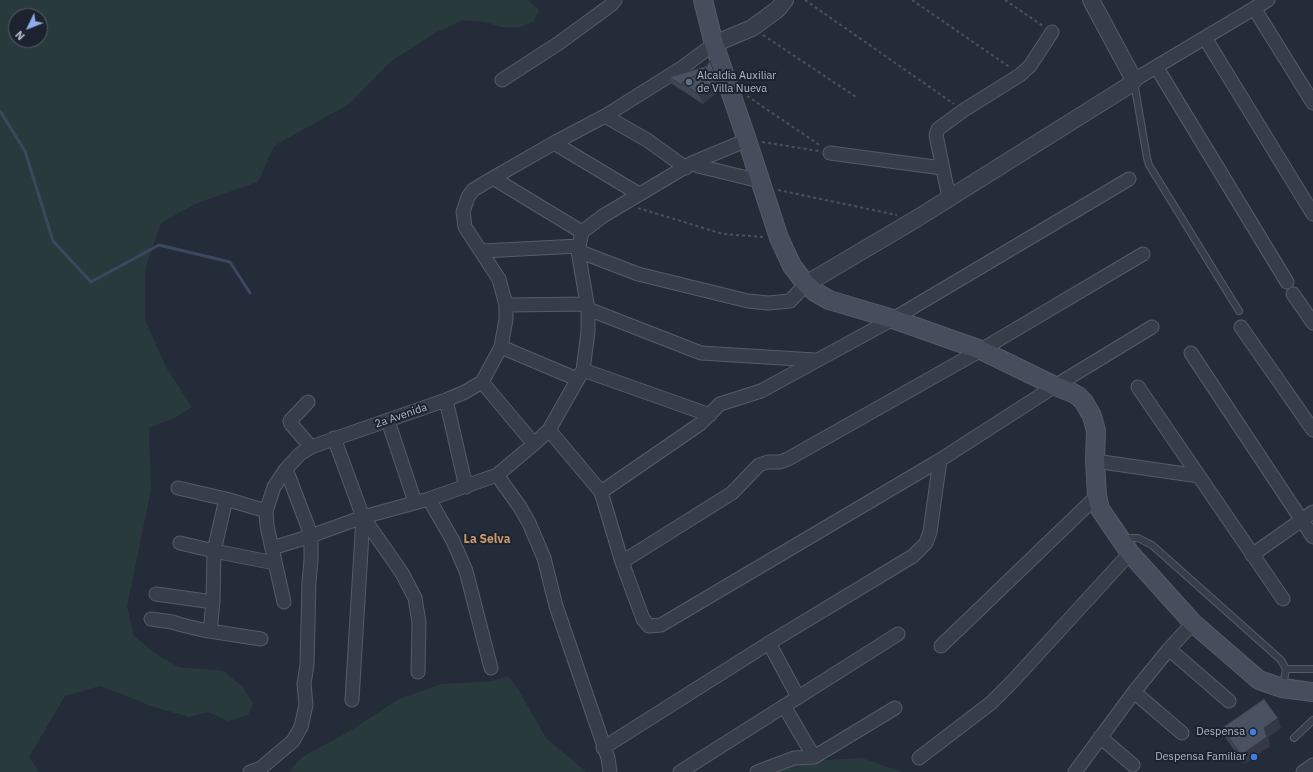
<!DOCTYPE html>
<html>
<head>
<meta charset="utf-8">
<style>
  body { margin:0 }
  #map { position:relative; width:1313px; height:772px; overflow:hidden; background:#242c39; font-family:"IBM Plex Sans",sans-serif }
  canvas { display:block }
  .north { position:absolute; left:8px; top:8px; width:40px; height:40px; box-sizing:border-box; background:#1d232e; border:1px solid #595f6a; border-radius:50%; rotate:227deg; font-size:11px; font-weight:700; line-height:16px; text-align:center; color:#b3b9c5 }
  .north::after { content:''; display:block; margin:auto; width:14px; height:18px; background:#8eadef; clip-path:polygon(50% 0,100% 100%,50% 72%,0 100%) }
</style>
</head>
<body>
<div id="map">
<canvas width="1313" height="772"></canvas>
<div class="north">N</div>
</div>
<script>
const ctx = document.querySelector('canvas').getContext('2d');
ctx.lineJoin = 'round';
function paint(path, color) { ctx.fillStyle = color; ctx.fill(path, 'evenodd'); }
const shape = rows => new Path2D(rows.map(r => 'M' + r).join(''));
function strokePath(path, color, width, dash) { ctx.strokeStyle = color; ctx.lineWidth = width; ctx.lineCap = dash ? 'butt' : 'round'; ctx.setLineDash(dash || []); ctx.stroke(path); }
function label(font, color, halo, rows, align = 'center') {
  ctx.font = font + ' "IBM Plex Sans",sans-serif'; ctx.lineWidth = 4; ctx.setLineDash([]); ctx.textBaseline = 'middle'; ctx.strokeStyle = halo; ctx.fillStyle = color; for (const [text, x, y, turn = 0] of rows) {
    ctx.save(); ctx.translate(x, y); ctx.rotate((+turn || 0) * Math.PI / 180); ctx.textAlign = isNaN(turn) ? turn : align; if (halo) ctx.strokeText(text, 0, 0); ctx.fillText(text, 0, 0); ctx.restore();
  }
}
const green = shape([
  [0,0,528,0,539,10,533,22,520,27,501,27,485,22,463,20,437,32,391,61,349,104,274,146,258,182,197,203,161,223,145,269,145,320,166,367,192,407,176,417,149,428,151,490,127,606,134,636,160,657,179,667,223,671,243,687,253,704,248,715,228,721,208,712,189,717,154,707,100,686,65,696,29,757,39,772,0,772],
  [16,16,40,16,40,40,16,40],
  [508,676,518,689,546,738,586,772,289,772,302,757,350,731,397,700,441,684,493,681],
  [862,758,902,772,769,772,806,761]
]);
const stream = shape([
  [0,111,25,151,53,241,91,282,159,245,230,262,250,293]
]);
const path = shape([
  [805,0,954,104],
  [912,0,1011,68],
  [1005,0,1043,26],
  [763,35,856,97],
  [747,96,821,146],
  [762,142,819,151],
  [778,190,897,215],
  [638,208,723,234,764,237]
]);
const service = shape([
  [1134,82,1147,158,1149,165,1239,311],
  [1123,538,1138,538,1152,545,1281,660,1286,669,1283,686],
  [1286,669,1313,669],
  [1294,738,1313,720]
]);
const minor = shape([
  [1254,8,1313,103],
  [1205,38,1313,214],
  [1157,68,1287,282],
  [502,80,559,43,611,5,615,0],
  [1134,80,1268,0],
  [605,116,647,140,686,168],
  [554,143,639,194],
  [830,153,942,168],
  [692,163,698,166,760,181],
  [493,178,582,232],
  [949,198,936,135,938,129,964,110,1020,75,1030,66,1052,32],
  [482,251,579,246],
  [578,251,638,274,748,301,768,303,790,301,806,284],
  [1293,294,1313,323],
  [506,305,587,304],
  [588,309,701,353,815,360],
  [1241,327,1313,430],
  [501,347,577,379],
  [1191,353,1313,537],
  [583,370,710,415],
  [482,382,534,444],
  [1138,387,1283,599],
  [446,400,466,487],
  [308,402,290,421,291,424,311,447],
  [388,421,415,502],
  [549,430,601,492,622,562,643,619,649,626,661,625,940,460,1055,386,1152,327],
  [334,438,363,517,402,573,415,598,419,622,418,672],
  [1095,461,1199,476],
  [497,475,520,507,529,523,544,558,556,606,608,758,610,772],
  [178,488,226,499,266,511],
  [601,492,700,424,720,404,761,391,893,319,1129,179],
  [429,499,453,541,466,571,491,668],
  [180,543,214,551,275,563],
  [272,548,305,538,363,517,429,499,497,475,534,444,549,430,583,370,588,332,588,309,578,251,582,232,603,216,692,163,747,140],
  [1252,555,1313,512],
  [622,562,732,493,759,465,768,462,780,462,788,459,981,350,1143,254],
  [156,594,213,602],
  [284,602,267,526,266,511,274,487,286,469,300,454,311,447,446,400,465,392,482,382,501,347,506,319,506,305,499,279,465,227,463,212,468,197,473,190,493,178,554,143,605,116,683,67,714,44],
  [151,619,172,622,182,625,203,630,261,639],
  [210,631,213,602,214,551,226,499],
  [769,643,798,697],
  [941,646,1097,496],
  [1169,649,1229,701],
  [1134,692,1182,733],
  [352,700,363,517],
  [784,706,814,757],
  [1100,737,1133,765],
  [603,748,769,643,913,556,926,543,930,532,940,460],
  [919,758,991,703,1012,682,1130,553],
  [250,772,261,768,293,741,301,727,306,705,304,684,307,665,309,582,311,560,311,535,286,469],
  [680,772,898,634],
  [757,772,794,758,814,757,895,708],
  [1075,772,1134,692,1169,649,1193,623],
  [1303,772,1313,765]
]);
const tertiary = shape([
  [714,44,752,28,778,9,785,0],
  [806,284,916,219,1128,86,1134,80,1091,0]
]);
const secondary = shape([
  [703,0,714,44,747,140,779,238,792,266,806,284,815,292,829,300,893,319,981,350,1055,386,1073,393,1078,396,1084,402,1092,416,1096,431,1095,461,1097,496,1100,509,1130,553,1193,623,1259,680,1282,688,1313,692]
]);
const wall = shape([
  [710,61,720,90,703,104,672,84,669,77,707,66],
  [1222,728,1281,728,1268,737,1270,746,1244,764,1225,737]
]);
const shadedWall = shape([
  [710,61,720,90,703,104,699,95],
  [1278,718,1281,728,1268,737,1270,746,1244,764,1241,755,1264,728]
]);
const building = shape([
  [710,61,717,81,699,95,682,83,702,72,710,61],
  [707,66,702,72,682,83,683,86,669,77,707,66],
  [1264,699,1278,718,1264,728,1267,737,1241,755,1222,728,1264,699]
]);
const markers = [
  [689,82,4,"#5c6f8a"],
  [1253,732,4,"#3f7fe0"],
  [1254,757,4,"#3f7fe0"]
];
const poiNames = [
  ["Alcaldia Auxiliar",697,76,"left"],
  ["de Villa Nueva",697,89,"left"],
  ["Despensa",1245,732],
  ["Despensa Familiar",1246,757]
];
const streetNames = [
  ["2a Avenida",401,416,-19]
];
const neighbourhoodNames = [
  ["La Selva",487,540]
];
paint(green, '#293a3c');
strokePath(stream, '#3b4861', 3);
strokePath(service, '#565c67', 8);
strokePath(minor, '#565c67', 15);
strokePath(tertiary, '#565c67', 18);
strokePath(secondary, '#565c67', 20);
strokePath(path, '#465559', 2, [3, 3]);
strokePath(service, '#383e49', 6);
strokePath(minor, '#383e49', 13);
strokePath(tertiary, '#383e49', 16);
strokePath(secondary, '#464d5c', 18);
paint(wall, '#404754');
paint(shadedWall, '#343945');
paint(building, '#4a5262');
strokePath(building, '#343945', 1);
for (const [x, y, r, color] of markers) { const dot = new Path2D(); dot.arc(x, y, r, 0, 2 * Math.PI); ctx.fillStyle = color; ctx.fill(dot); strokePath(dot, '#1d232e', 1.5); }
label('11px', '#b3b9c5', '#1d232e', poiNames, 'right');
label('11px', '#b3b9c5', '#1d232e', streetNames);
label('bold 12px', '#cb9a68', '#1d232e', neighbourhoodNames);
</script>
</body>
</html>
